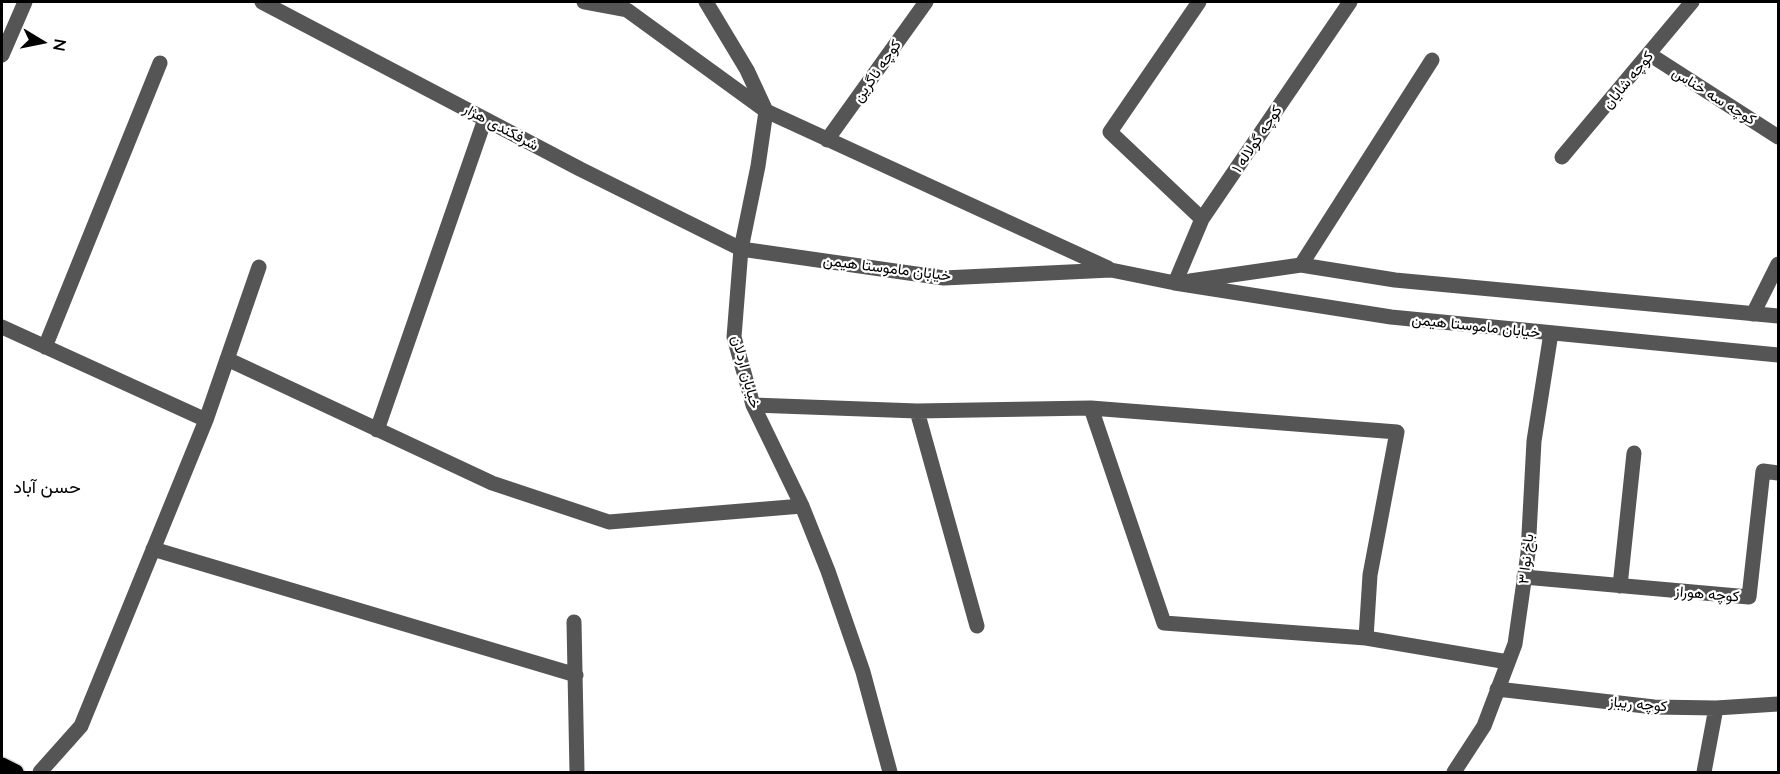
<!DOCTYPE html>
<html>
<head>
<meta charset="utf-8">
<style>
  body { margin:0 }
  #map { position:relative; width:1780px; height:774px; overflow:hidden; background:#fff; font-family:Lato,sans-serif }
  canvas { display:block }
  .frame { position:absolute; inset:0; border:3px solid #000; pointer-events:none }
  .north { position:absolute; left:12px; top:12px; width:60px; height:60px; -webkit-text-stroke:4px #fff; paint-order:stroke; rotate:100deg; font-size:16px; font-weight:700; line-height:24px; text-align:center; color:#000 }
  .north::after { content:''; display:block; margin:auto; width:21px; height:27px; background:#000; clip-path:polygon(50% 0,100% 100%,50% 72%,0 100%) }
</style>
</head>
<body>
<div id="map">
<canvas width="1780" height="774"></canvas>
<div class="frame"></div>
<div class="north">N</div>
</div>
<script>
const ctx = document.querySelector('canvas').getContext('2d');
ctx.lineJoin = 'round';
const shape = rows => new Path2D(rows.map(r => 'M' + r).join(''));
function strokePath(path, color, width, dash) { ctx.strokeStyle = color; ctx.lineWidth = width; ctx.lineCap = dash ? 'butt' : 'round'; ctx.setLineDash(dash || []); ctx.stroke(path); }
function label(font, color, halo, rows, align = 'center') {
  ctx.font = font + ' Lato,Vazirmatn,sans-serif'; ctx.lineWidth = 4.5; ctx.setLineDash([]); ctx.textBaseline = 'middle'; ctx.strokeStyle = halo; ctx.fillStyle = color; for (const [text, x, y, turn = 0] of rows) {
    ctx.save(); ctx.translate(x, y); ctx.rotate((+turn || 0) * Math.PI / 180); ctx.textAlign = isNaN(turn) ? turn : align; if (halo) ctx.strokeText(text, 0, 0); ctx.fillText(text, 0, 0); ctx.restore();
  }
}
const minor = shape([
  [262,2,580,169,741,249,944,278,1111,270,1175,283,1391,317,1778,355],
  [584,2,627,10,766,111,1108,268],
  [706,2,747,70,766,111,758,166,741,249,734,337,753,405,802,506,828,571,863,672,890,772],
  [1199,2,1110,132,1202,219],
  [1649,54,1778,137],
  [2,55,25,2],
  [827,140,926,2],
  [1562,157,1692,2],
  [1301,265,1432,60],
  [1190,281,1301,265,1395,280,1778,316],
  [1175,283,1202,219,1350,2],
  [1753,314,1778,264],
  [2,327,206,420],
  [45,347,160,63],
  [227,359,492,483,609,522,802,506],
  [753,405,917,411,1091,408,1164,623,1366,638,1508,662],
  [1091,408,1397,432,1370,575,1366,638],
  [917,411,977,626],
  [377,430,485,119],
  [153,549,576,675],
  [1524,577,1749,597,1763,471,1778,473],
  [1620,586,1634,453],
  [574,622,577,772],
  [1497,689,1654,707,1716,708,1778,704],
  [40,772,81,726,206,420,259,267],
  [1454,772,1484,726,1515,644,1528,553,1534,441,1551,333],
  [1704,772,1716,708]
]);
const major = shape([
  [2,765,16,772]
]);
const streetNames = [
  ["کوچه ئاگرین",877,71,-55],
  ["کوچه شایان",1628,80,-50],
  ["کوچه سه خناس",1714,96,32],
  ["شرفکندی هژار",501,127,28],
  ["کوچه گولاله ۱",1257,139,-56],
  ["خیابان ماموستا هیمن",887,268,7],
  ["خیابان ماموستا هیمن",1476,326,6],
  ["خیابان اردلان",746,372,75],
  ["باخ نوا ۳",1526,559,-84],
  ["کوچه هوراز",1707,594,5],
  ["کوچه ریباز",1638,704,5]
];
const quarterNames = [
  ["حسن آباد",47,487]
];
strokePath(major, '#dbdbdb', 18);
strokePath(minor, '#555', 15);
strokePath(major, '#000', 15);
label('15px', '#000', '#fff', streetNames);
label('18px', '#000', '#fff', quarterNames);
</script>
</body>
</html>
